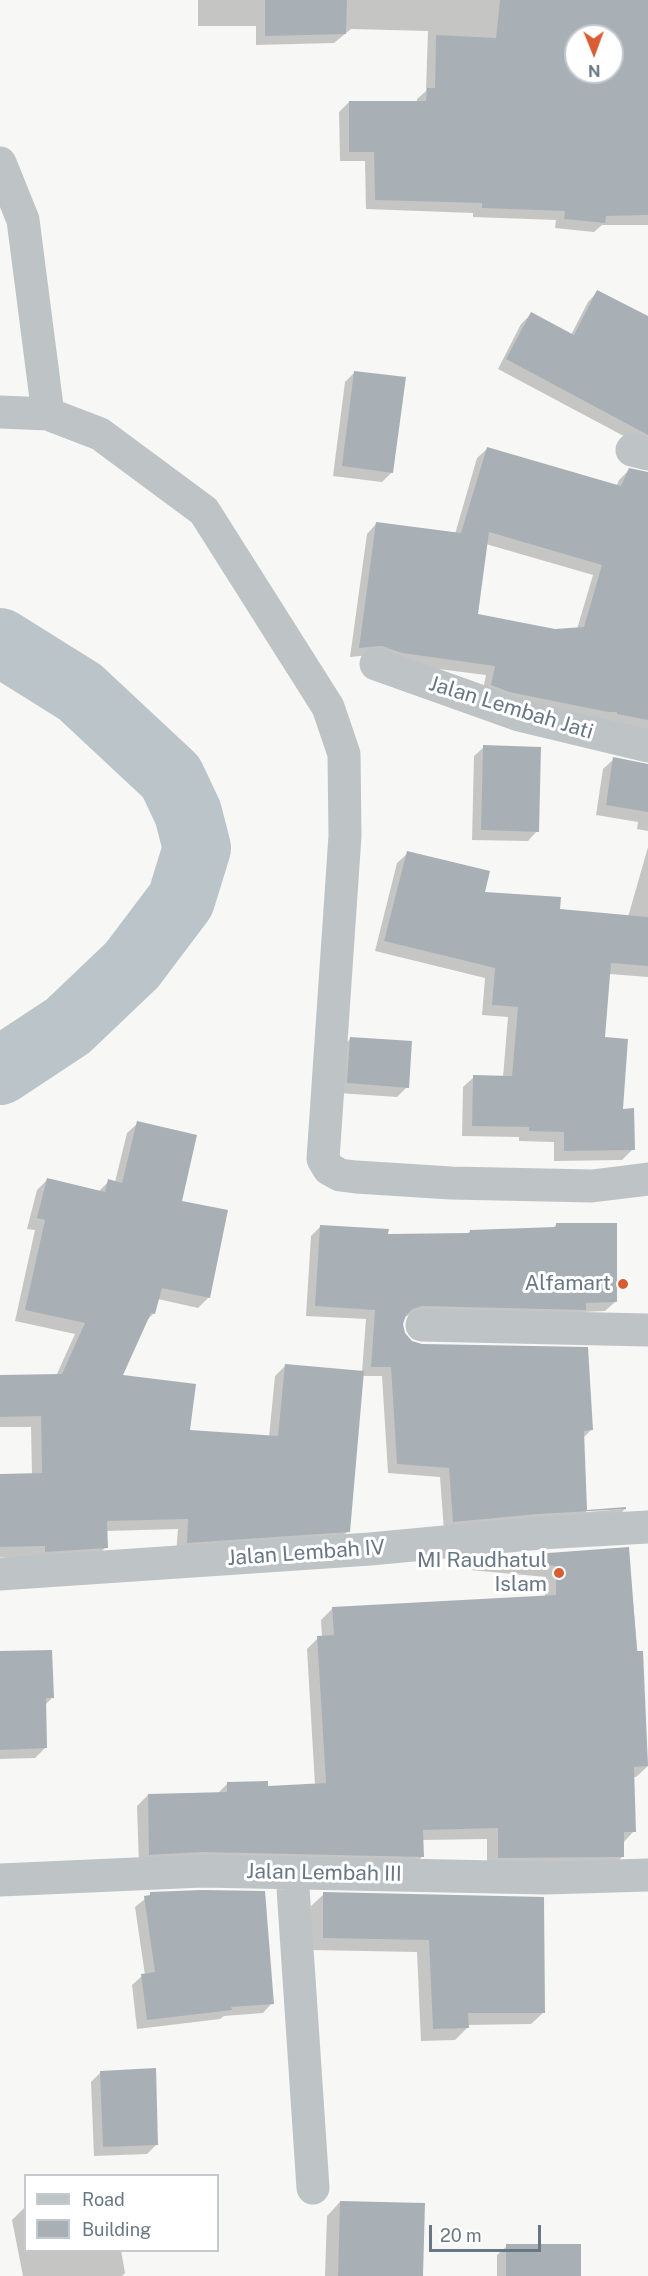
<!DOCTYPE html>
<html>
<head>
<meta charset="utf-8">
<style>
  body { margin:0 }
  #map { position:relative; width:648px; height:2276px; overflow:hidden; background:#f7f7f5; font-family:"Public Sans",sans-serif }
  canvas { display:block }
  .legend { position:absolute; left:24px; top:2174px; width:195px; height:78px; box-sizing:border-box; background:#fff; border:2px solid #c3c9ce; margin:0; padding:8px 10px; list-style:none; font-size:18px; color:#687784 }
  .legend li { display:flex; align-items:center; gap:12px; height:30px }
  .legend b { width:30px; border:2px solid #c3c9ce }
  .north { position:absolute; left:564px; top:24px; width:60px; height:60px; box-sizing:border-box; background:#fff; border:2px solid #c3c9ce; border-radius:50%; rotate:179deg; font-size:16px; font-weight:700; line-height:24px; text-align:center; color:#687784 }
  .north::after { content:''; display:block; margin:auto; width:21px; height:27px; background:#d85d34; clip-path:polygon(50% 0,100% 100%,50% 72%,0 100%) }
  .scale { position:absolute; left:429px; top:2225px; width:112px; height:27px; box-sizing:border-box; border:3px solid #687784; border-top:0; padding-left:8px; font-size:18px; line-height:21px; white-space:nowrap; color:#687784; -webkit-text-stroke:4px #fff; paint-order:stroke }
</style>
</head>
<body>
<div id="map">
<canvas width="648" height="2276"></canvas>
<ul class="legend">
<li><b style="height:8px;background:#bec3c6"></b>Road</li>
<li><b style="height:16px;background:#a8b0b5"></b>Building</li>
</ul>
<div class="north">N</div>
<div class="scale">20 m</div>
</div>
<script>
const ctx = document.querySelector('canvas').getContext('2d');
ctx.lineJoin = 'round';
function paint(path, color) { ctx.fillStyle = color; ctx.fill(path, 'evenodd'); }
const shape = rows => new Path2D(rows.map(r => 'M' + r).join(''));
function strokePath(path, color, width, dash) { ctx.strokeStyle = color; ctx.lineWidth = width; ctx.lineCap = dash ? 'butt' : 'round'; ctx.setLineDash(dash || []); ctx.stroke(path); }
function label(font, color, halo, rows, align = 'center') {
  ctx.font = font + ' "Public Sans",sans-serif'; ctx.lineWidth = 6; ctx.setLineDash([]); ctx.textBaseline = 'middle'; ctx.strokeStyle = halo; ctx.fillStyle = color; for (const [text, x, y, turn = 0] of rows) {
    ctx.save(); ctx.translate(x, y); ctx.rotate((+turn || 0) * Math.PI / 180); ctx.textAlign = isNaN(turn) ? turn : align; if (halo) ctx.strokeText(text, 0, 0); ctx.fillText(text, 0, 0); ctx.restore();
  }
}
const shadow = shape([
  [198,0,648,0,648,225,602,225,594,232,555,228,556,220,473,217,473,213,366,209,365,161,340,161,339,112,349,102,417,102,417,99,426,91,428,31,351,29,334,43,256,45,256,26,198,26],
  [576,36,612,36,612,72,576,72],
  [597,292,648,318,648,449,498,369,521,324,531,314,571,335,588,302],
  [355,372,392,472,382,482,333,476,345,382],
  [487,449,616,487,619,480,629,470,648,473,648,731,482,695,486,675,391,663,371,655,350,657,367,534,376,524,455,534,477,458],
  [486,544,593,575,577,629,554,630,476,615],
  [484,747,537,831,528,841,472,840,474,756],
  [614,759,648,766,648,831,637,829,638,822,596,815,603,769],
  [648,847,648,977,609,974,604,1038,621,1110,633,1149,622,1160,554,1161,554,1142,519,1141,519,1137,462,1136,463,1087,474,1077,503,1077,508,1017,482,1015,485,978,375,951,397,863,408,853,483,893,559,910,628,917],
  [351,1038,407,1087,397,1097,338,1093,341,1048],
  [138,1123,181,1202,209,1297,198,1308,158,1299,154,1313,145,1322,121,1376,188,1432,269,1437,275,1376,286,1365,362,1372,366,1319,306,1316,311,1236,321,1226,387,1236,467,1234,470,1231,552,1229,556,1225,615,1302,605,1311,582,1312,575,1319,411,1315,404,1317,402,1325,405,1335,411,1342,591,1430,583,1438,586,1512,625,1509,615,1519,444,1531,440,1477,388,1473,382,1376,362,1376,348,1531,337,1542,176,1553,178,1529,106,1531,106,1547,95,1558,0,1557,0,1476,32,1475,31,1427,0,1427,0,1377,56,1376,75,1334,15,1321,35,1230,27,1229,37,1190,48,1179,98,1192,109,1181,115,1182,127,1133],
  [628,1548,648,1766,636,1777,633,1777,634,1831,623,1843,623,1856,611,1868,487,1869,487,1839,422,1840,423,1856,411,1867,139,1865,137,1806,148,1795,217,1794,227,1784,266,1787,315,1785,307,1649,318,1638,322,1637,321,1620,332,1609,545,1597,546,1577,459,1569,468,1560],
  [0,1653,53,1697,44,1706,46,1747,35,1758,0,1759],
  [151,1894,272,2003,263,2013,224,2016,220,2019,137,2029,132,1985,142,1976,145,1975,135,1907],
  [324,1894,542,1898,544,2012,531,2024,467,2025,467,2028,455,2040,421,2041,417,1952,311,1950,311,1906],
  [101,2072,157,2144,147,2154,94,2156,91,2082],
  [340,2202,422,2276,325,2276,327,2216],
  [26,2206,26,2250,121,2250,125,2273,122,2276,23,2276,12,2220],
  [507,2246,579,2276,497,2276,497,2255]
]);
const river = shape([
  [0,642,80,692,171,777,188,813,197,848,181,900,132,965,68,1026,0,1071]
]);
const building = shape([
  [265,0,347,0,346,34,265,36],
  [500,0,648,0,648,215,606,216,605,223,564,219,565,211,482,208,482,203,375,200,374,152,349,152,349,101,426,101,427,88,435,88,436,35,496,38],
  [576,36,612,36,612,72,576,72],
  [597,290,648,316,648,435,506,359,531,312,574,335],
  [354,371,406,377,393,473,342,466],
  [487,447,621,486,629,468,648,472,648,720,617,714,617,712,608,712,509,692,491,685,495,666,402,653,382,646,359,648,376,522,461,533],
  [489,532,602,565,584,627,555,629,478,614],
  [483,745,541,747,539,832,481,830],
  [613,757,648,764,648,812,606,805],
  [407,851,490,871,485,892,561,897,560,909,648,917,648,966,611,963,605,1037,628,1039,623,1109,634,1108,635,1150,564,1151,564,1132,529,1131,529,1127,472,1126,473,1075,512,1076,518,1007,492,1005,495,968,384,941],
  [350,1037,412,1041,409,1088,347,1083],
  [137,1121,197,1135,182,1201,228,1210,210,1298,162,1288,155,1314,151,1313,123,1375,196,1384,190,1430,278,1436,285,1364,364,1371,350,1532,187,1543,188,1519,107,1521,108,1548,45,1552,45,1546,0,1547,0,1474,42,1473,41,1416,0,1417,0,1375,62,1374,85,1323,25,1310,45,1220,37,1218,47,1178,105,1192,108,1179,122,1183],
  [556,1223,617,1223,617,1302,586,1303,586,1310,422,1306,413,1309,406,1315,403,1324,405,1333,412,1341,422,1344,588,1347,593,1430,584,1431,587,1510,626,1507,626,1509,538,1514,453,1522,449,1468,397,1464,391,1367,371,1367,375,1310,315,1306,320,1225,389,1229,388,1234,470,1233,470,1230,556,1227],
  [629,1547,637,1651,643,1651,648,1766,634,1767,636,1832,624,1832,624,1857,498,1858,498,1828,423,1830,424,1857,202,1852,149,1855,148,1794,227,1792,227,1782,268,1781,268,1786,326,1783,317,1636,334,1635,332,1607,556,1595,556,1566,468,1559],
  [52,1650,54,1698,46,1698,47,1748,0,1750,0,1651],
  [202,1890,265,1891,274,2004,231,2007,232,2010,147,2020,141,1974,155,1972,144,1896,150,1895,150,1892],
  [323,1892,544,1897,545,2013,468,2013,469,2028,433,2029,429,1940,323,1938],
  [156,2068,158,2145,103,2147,100,2071],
  [340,2201,425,2203,423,2276,338,2276],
  [506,2244,581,2244,581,2276,506,2276]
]);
const minor = shape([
  [0,163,23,220,48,414],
  [0,412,48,414,100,434,204,511,328,707,344,754,345,836,323,1159,329,1169,340,1175,356,1177,451,1183,592,1186,648,1179],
  [632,450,648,454],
  [376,664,519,715,648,746],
  [422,1325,648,1330],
  [0,1574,370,1549,540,1533,648,1527],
  [292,1873,313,2188],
  [0,1880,202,1871,546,1878,648,1875]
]);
const markers = [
  [623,1284,6,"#d85d34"],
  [559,1573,6,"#d85d34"]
];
const streetNames = [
  ["Jalan Lembah Jati",511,708,17],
  ["Jalan Lembah IV",306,1553,-4],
  ["Jalan Lembah III",324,1873,1]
];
const poiNames = [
  ["Alfamart",611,1284],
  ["MI Raudhatul",547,1561],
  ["Islam",547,1585]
];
paint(shadow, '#0003');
strokePath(river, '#bac4c9', 68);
paint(building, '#a8b0b5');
strokePath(minor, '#bec3c6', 33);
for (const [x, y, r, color] of markers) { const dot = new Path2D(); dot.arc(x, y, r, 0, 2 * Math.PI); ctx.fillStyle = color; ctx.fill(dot); strokePath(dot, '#fff', 2); }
label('21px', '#687784', '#fff', streetNames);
label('21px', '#687784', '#fff', poiNames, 'right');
</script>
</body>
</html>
